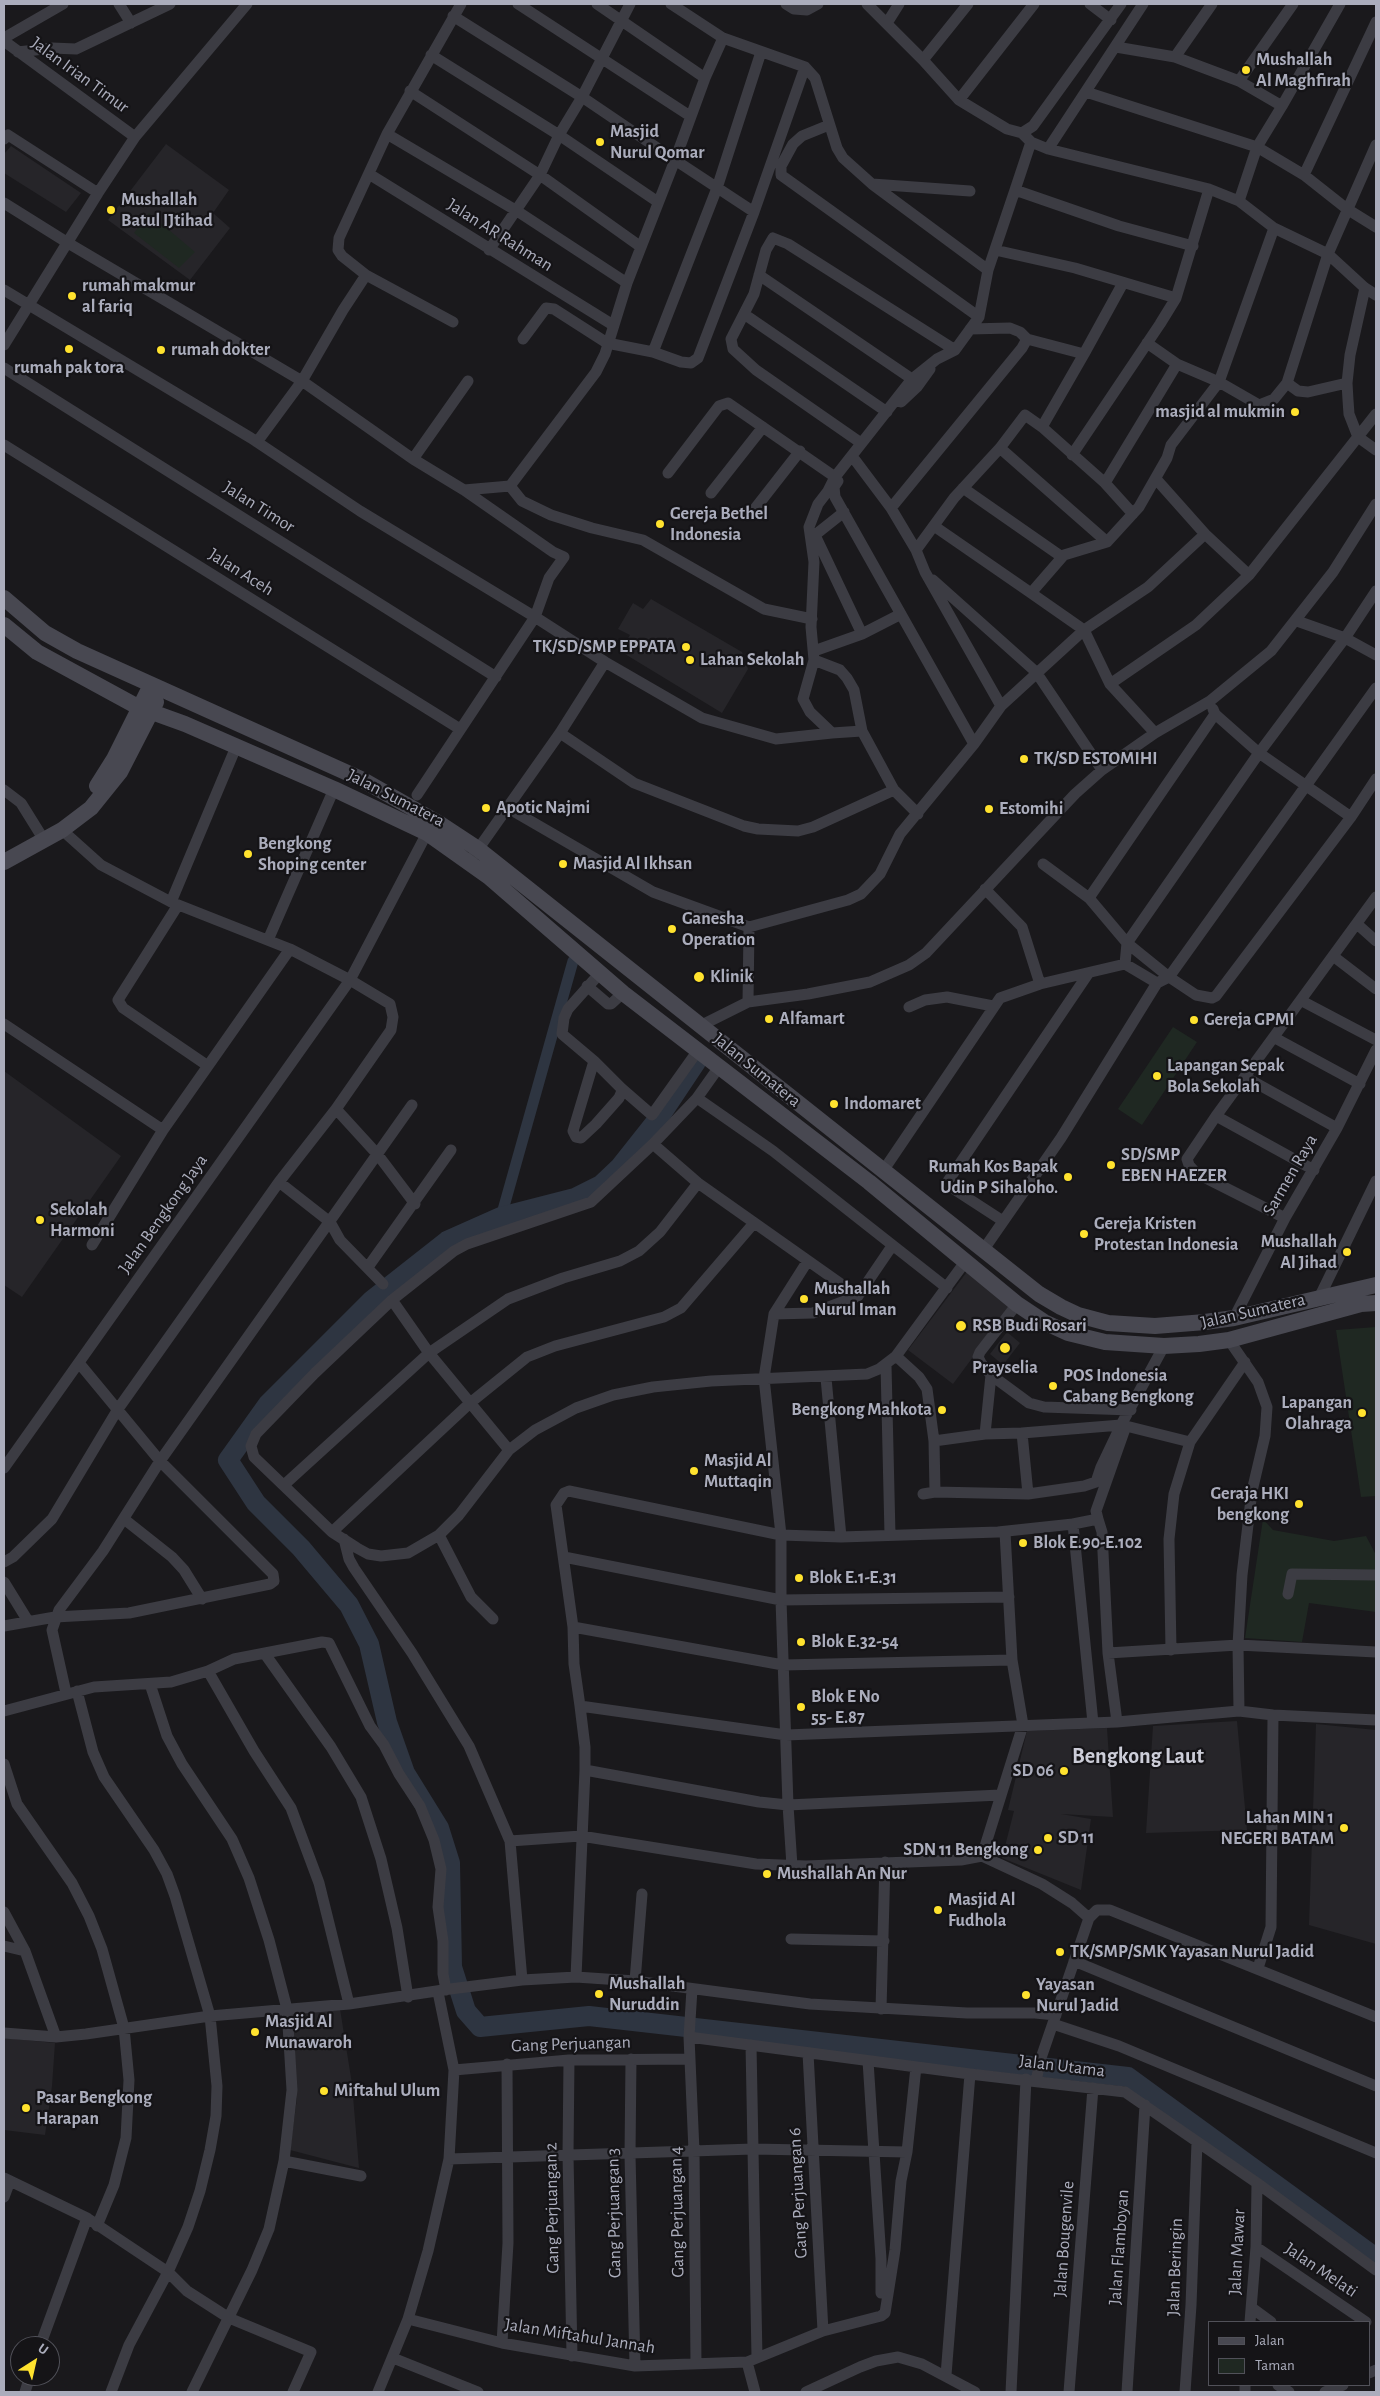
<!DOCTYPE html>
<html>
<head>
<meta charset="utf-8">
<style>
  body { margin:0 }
  #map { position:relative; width:1380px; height:2396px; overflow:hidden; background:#1a191c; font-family:"Alegreya Sans",sans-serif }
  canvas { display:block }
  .frame { position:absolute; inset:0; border:5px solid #abadbc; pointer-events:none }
  .legend { position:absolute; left:1208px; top:2321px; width:162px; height:65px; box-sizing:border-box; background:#151417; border:1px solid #515159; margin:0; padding:6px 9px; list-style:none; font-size:15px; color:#abadbc }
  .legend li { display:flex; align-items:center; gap:10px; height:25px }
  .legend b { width:25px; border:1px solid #515159 }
  .north { position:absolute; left:10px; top:2336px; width:50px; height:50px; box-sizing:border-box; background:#151417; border:1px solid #515159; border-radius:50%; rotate:35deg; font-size:14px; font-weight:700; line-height:20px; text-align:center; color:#abadbc }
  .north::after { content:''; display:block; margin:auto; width:18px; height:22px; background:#ffe22e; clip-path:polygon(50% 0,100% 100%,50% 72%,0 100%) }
</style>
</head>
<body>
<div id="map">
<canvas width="1380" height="2396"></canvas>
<div class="frame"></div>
<ul class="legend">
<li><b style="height:6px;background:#484851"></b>Jalan</li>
<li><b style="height:14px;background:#1f2822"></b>Taman</li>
</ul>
<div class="north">U</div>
</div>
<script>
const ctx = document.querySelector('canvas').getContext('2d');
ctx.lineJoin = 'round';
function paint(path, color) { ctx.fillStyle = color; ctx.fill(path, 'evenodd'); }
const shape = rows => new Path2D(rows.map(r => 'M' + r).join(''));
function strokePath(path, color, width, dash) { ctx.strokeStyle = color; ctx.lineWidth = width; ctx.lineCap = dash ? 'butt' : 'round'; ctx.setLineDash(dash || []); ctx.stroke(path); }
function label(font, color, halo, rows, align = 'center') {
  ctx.font = font + ' "Alegreya Sans",sans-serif'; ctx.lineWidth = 4.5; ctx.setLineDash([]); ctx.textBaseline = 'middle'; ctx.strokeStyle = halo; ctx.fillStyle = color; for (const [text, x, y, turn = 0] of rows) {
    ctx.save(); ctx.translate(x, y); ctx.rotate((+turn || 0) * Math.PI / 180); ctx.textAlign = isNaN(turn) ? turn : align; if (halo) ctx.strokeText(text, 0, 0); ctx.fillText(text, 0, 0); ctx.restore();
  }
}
const built = shape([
  [166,144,229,190,213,213,230,228,190,280,108,220],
  [11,146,81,193,66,212,4,173,4,154],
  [651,599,742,652,748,669,722,713,620,651,630,635,618,629,633,603,643,609],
  [4,1071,121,1156,22,1297,4,1285],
  [969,1269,1013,1303,953,1384,908,1350],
  [1007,1332,1020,1343,1003,1365,990,1354],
  [1237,1721,1247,1830,1146,1833,1153,1726],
  [1316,1724,1376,1730,1376,1944,1309,1925],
  [1107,1728,1113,1817,1061,1814,1091,1819,1081,1890,1002,1858,1014,1811,1008,1810,1027,1731],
  [340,2009,352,2084,359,2168,290,2150,297,2098,292,2014],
  [4,2038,55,2043,52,2086,45,2135,4,2130]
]);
const green = shape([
  [149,213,195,252,179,268,134,233],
  [1173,1027,1197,1042,1142,1125,1118,1109],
  [1376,1327,1376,1496,1361,1497,1336,1330],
  [1263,1519,1273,1530,1334,1541,1366,1536,1376,1555,1376,1612,1309,1603,1302,1642,1245,1638]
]);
const canal = shape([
  [501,1217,573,961]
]);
const river = shape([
  [696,1062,658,1119,620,1167,601,1185,575,1198,501,1217,447,1241,372,1300,268,1404,228,1460,256,1503,301,1548,349,1605,369,1644,387,1722,405,1773,439,1828,450,1863,452,1967,466,2011,480,2027,589,2016,1128,2077,1376,2258]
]);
const minor = shape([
  [119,4,131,23],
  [518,4,690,116],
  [597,4,705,78],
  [671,4,723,38,805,67,815,78,837,148,843,158,872,184,988,270],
  [786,4,794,9,807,10,818,4],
  [867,4,923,60,959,100,1007,129,1022,133],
  [1090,4,1111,20],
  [1121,4,1033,126,1022,133,1031,142,1048,149,1209,189,1239,201,1274,228,1328,254,1365,288,1376,295],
  [453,16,582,97,675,160,705,78,723,38],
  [887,23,899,4],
  [4,38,63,4],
  [4,41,135,137],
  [1116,47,1175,57,1239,81,1282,106],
  [18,52,52,48,76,49,170,4],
  [431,55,559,135,658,202],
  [1175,57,1212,4],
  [923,60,968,4],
  [1239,81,1293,4],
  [410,91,540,175,641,247],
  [1086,92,1257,147,1304,175,1347,209,1376,227],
  [959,100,1034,4],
  [829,125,802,136,793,144,781,166,781,175,979,317],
  [387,134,517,211,627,283],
  [4,139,8,135,98,193],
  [1048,149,1143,4],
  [369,174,613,325],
  [1304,175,1376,22],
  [872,184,970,191],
  [1015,190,1031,142],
  [1239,201,1257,147,1282,106,1340,4],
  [4,203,68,243,302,381,413,459,464,490,553,552,564,557,549,578,535,617,417,795],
  [489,250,540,175,559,135,582,97,630,4],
  [995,250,1075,268,1176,298],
  [366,275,453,322],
  [759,275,912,379],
  [1365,288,1350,355,1347,383,1348,400,1349,414,1358,437,1376,450],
  [4,290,251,438,360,511,535,617,605,662,702,718,776,739,832,733],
  [744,314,887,412],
  [523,339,546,308,554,309,607,343,653,352,681,362,691,363,698,358,754,212,805,67],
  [1027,339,1084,354,1123,283],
  [1147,343,1177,364,1219,382,1259,405,1274,399,1287,383,1328,254,1376,145],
  [4,345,98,193,135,137,247,4],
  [653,352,717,188,761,52],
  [4,368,496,677],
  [1287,383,1298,391,1308,392,1347,383],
  [901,402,917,387,930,369],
  [1042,427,1105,483,1133,514],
  [257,442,302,381,343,310,366,275,342,256,338,250,339,238,387,134,461,4],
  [861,443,756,370,733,349,731,339,754,294,766,250,773,238,788,244,955,350],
  [4,445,460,729],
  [1000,448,1107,542],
  [1072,455,1160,324,1176,298,1209,189],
  [413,459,468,381],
  [855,460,891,508,916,550,925,572,1001,706],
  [668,473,719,406,728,403,835,477],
  [1156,479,1205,534,1249,575],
  [838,481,834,487,835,497,974,744],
  [1105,483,1177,364],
  [510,486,596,372,605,354,627,283,675,160,754,212],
  [963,488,1062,557],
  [464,490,510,486,522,501,551,515,592,528,643,540,764,609,812,619],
  [711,493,763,427],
  [891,508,1022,348,1027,339,1020,332,1010,328,970,329],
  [844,512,815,535,862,634],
  [750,515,800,451],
  [934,526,1031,593],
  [916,550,954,498,1000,448,1025,415,1042,427,1084,354],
  [933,580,1036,672,1102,770],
  [1297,621,1345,638,1376,655],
  [814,651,862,634,901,614],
  [814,660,840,670,847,678,854,690,862,731,894,790,918,814],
  [1110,684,1196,625,1249,575,1376,414],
  [1213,709,1215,714,1259,753,1351,817],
  [862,731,832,733,810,712,803,699,814,660,811,627,814,562,809,527,818,504,828,491,835,477,912,379,937,359,955,350,979,317,988,270,1015,190,1119,226,1193,246],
  [560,733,634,783,744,826,758,829,798,831,813,827,894,790],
  [1155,733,1110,684,1084,630,1031,593,1064,555,1107,542,1139,507,1167,458,1171,445,1219,382,1274,228],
  [4,790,21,803,44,840],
  [508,808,653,892,749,927,848,900,861,894,880,874,900,834,974,744,1001,706,1084,630,1148,587,1205,534],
  [474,855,560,733,605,662],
  [1043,864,1089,898,1127,943,1169,977,1196,995,1212,998,1216,996,1351,817,1376,779],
  [985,889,1022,927,1040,984],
  [1089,898,1215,714],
  [171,902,236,747],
  [178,905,118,1000,123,1008,208,1066],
  [1357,924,1376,941],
  [268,940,334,789],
  [1333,956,1376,989],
  [1125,964,1127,943,1259,753,1345,638,1376,591],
  [587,986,608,1004,611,1004,623,993],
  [1302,1001,1376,1040],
  [748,1002,749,927],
  [909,1007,925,1000,947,997,993,1006],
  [4,1024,163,1130],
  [700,1026,748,1002,808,994,870,982,909,965,926,953,1075,794,1102,770,1155,733,1210,701,1271,651,1333,572,1376,504],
  [1275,1038,1360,1084],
  [594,1061,573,1131,576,1137,581,1138,596,1124,619,1098,622,1091,621,1088,594,1061,562,1034,564,1018,568,1009,601,972],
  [719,1067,697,1098,653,1144,591,1202,467,1244,454,1251,392,1300,315,1373,256,1434,251,1446,254,1457,332,1532,357,1548,368,1554,381,1556,408,1553,439,1535,459,1515,509,1450,535,1430,576,1408,613,1395,653,1387,711,1381,867,1374,879,1369,896,1356,965,1262],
  [1245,1077,1337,1128],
  [621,1088,652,1115,699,1049],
  [697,1098,773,1151,947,1288],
  [336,1109,378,1155,415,1204],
  [1216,1116,1314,1170],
  [653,1144,698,1183,858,1296,892,1246],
  [883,1171,1000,998,1040,984,1125,964,1157,983],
  [279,1182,330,1222,340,1240,383,1284],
  [1285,1218,1196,1173,1189,1165,1187,1159,1216,1116,1376,897],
  [1003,1221,946,1184,1088,974],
  [92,1245,163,1130,290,949],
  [984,1249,1061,1138,1157,983,1169,977,1376,688],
  [368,1267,451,1150],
  [1319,1298,1376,1181],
  [392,1300,429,1353,509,1450],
  [1017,1304,980,1352,978,1357,981,1363,991,1375,1029,1403,1044,1407,1131,1410],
  [774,1314,813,1313,858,1296],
  [1234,1318,1285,1218,1337,1128,1376,1050],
  [896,1356,919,1377,927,1389,934,1441,935,1492],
  [886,1365,890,1535],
  [826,1378,841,1537],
  [1022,1433,1028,1494],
  [985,1434,991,1375],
  [934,1441,985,1434,1022,1433,1121,1425],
  [4,1468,350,980,427,833],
  [284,1485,429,1353,508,1299,563,1278,620,1261,639,1251,660,1232,698,1183],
  [923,1494,935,1492,1028,1494,1084,1486,1096,1482,1101,1467,1121,1425,1164,1346],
  [124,1519,172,1557,184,1570,202,1599],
  [1098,1519,1096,1511,1126,1426,1190,1442],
  [332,1532,470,1403,527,1357,555,1346,664,1317,681,1308,754,1223],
  [439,1535,471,1597,493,1619],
  [344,1539,349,1559,354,1568,412,1653,469,1746,510,1841,522,1980],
  [564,1557,781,1600,1009,1597],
  [4,1562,13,1557,52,1519,118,1409,279,1182,336,1109,391,1030,393,1017,390,1004,350,980,290,949,171,902,101,865,62,830],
  [4,1582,28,1621],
  [1288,1594,1292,1574,1376,1575],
  [4,1626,55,1617,129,1613,270,1584,274,1581,273,1574,160,1461,79,1363],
  [573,1627,783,1665,1012,1660],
  [1171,1650,1169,1539,1174,1494,1190,1442,1245,1362],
  [1108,1653,1238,1645,1242,1575,1252,1491,1265,1436,1267,1407,1258,1382,1229,1340],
  [265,1654,331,1747,361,1797,381,1859,397,1928,408,1997],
  [208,1671,254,1751,291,1808,319,1883,349,2004],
  [150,1684,167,1736,182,1764,232,1839,249,1878,269,1940,287,2009,292,2090,284,2161,269,2229,252,2270,192,2392],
  [77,1691,93,1752,104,1777,154,1850,167,1874,175,1896,210,2016,217,2086,216,2116,210,2150,200,2191,188,2227,168,2272,129,2345,111,2392],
  [66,1693,52,1630,59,1610,103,1551,160,1461,412,1105],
  [580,1706,574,1664,573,1627,556,1505,564,1493,569,1491,781,1535,841,1537,998,1532,1073,1524],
  [4,1711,94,1687,171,1682,208,1671,234,1659,322,1642,329,1643,370,1726,384,1745,399,1774,420,1806,434,1840,441,1869,438,1907,443,1941,443,1974,446,1990],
  [1239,1711,1238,1645,1376,1652],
  [1093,1723,1073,1524,1098,1519,1102,1532,1108,1653,1117,1722],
  [4,1764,17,1804,72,1883,89,1916,102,1949,124,2028,129,2080,126,2138,114,2185,97,2226],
  [585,1770,759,1802,788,1805,1000,1795],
  [510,1841,581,1836,756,1864,806,1866,961,1860,982,1856,1042,1884,1072,1903,1089,1918],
  [982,1856,1023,1725,1012,1660,1005,1532],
  [792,1866,788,1805,781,1600,781,1535,764,1378,774,1314,807,1262],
  [4,1912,25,1951,56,2037],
  [791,1939,884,1941],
  [4,1946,25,1951],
  [1074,1961,1376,2086],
  [1258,1968,1271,1927,1273,1715],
  [576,1977,585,1770,585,1747,580,1706,786,1735,1117,1722,1239,1711,1273,1715,1376,1720],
  [635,1981,642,1894],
  [692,1989,689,2037,694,2151,696,2364],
  [881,2009,885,1862],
  [1053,2024,1119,2046,1376,2153],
  [4,2033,56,2037,86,2034,210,2016,349,2004,450,1989,522,1980,576,1977,635,1981,810,2004,967,2013,1035,2013,1056,2015],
  [689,2037,970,2074,1125,2092,1257,2183,1376,2270],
  [751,2045,757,2358],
  [808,2053,823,2331],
  [631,2059,630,2155,635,2366],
  [569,2060,568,2155,572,2356],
  [868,2061,881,2259,881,2293],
  [454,2070,569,2060,690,2059],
  [1036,2081,1041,2058,1089,1918,1097,1910,1110,1910,1376,2017],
  [449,2159,753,2149,907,2152,916,2067],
  [284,2161,361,2176],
  [4,2178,87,2218,168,2272,187,2291,229,2318,311,2352,293,2392],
  [4,2197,10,2181],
  [1256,2247,1366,2322],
  [1252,2308,1271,2322],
  [408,2319,502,2343,635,2366,747,2362,757,2358,823,2331,881,2316,885,2313,895,2250,901,2181,907,2152],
  [1250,2322,1256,2247,1257,2183],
  [502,2343,508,2243,507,2064],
  [40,2346,87,2218],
  [393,2358,478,2392],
  [747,2362,755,2392],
  [1369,2373,1376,2370],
  [946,2375,970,2074],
  [1278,2385,1289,2392],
  [25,2392,30,2376],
  [378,2392,408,2319,428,2251,449,2159,454,2070,438,1992],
  [806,2392,860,2367,876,2361,898,2357,922,2364,975,2392],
  [1011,2392,1026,2079],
  [1069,2392,1093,2088],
  [1127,2392,1145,2105],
  [1185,2392,1191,2305,1197,2142],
  [1245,2392,1245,2385],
  [1325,2392,1343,2385]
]);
const secondary = shape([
  [4,598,45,633,77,651,361,779,440,824,478,849,1039,1294,1061,1307,1078,1315,1108,1323,1155,1326,1205,1322,1234,1318,1376,1285],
  [4,625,37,652,138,707,185,724,334,789,427,833,489,877,623,993,869,1182,1017,1304,1044,1322,1068,1333,1105,1342,1164,1346,1199,1344,1229,1340,1361,1304,1376,1303],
  [97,786,114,759,151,685],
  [4,862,62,830,91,808,120,772,156,702]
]);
const markers = [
  [1246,70,5,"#ffe22e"],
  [600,142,5,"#ffe22e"],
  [111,210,5,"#ffe22e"],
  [72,296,5,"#ffe22e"],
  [69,349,5,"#ffe22e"],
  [161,350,5,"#ffe22e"],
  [1295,412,5,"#ffe22e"],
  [660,524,5,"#ffe22e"],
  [686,647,5,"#ffe22e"],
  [690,660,5,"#ffe22e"],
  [1024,759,5,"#ffe22e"],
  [486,808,5,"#ffe22e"],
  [989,809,5,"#ffe22e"],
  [248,854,5,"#ffe22e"],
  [563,864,5,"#ffe22e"],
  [672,929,5,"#ffe22e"],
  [699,977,6,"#ffe22e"],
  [769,1019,5,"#ffe22e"],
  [1194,1020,5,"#ffe22e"],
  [1157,1076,5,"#ffe22e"],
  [834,1104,5,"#ffe22e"],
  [1111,1165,5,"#ffe22e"],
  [1068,1177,5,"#ffe22e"],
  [40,1220,5,"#ffe22e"],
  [1084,1234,5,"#ffe22e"],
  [1347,1252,5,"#ffe22e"],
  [804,1299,5,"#ffe22e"],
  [961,1326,6,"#ffe22e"],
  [1005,1348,6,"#ffe22e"],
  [1053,1386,5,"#ffe22e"],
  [942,1410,5,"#ffe22e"],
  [1362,1413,5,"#ffe22e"],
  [694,1471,5,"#ffe22e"],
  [1299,1504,5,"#ffe22e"],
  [1023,1543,5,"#ffe22e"],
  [799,1578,5,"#ffe22e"],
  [801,1642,5,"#ffe22e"],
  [801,1707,5,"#ffe22e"],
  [1064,1771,5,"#ffe22e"],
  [1344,1828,5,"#ffe22e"],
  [1048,1838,5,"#ffe22e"],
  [1038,1850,5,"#ffe22e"],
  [767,1874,5,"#ffe22e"],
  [938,1910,5,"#ffe22e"],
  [1060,1952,5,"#ffe22e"],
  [599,1994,5,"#ffe22e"],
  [1026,1995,5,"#ffe22e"],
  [255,2032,5,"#ffe22e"],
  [324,2091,5,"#ffe22e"],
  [26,2108,5,"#ffe22e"]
];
const poiNames = [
  ["Mushallah",1256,60],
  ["Al Maghfirah",1256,81],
  ["Masjid",610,132],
  ["Nurul Qomar",610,153],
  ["Mushallah",121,200],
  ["Batul IJtihad",121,221],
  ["rumah makmur",82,286],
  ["al fariq",82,307],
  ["rumah dokter",171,350],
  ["rumah pak tora",69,368,"center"],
  ["masjid al mukmin",1285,412,"right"],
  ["Gereja Bethel",670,514],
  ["Indonesia",670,535],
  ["TK/SD/SMP EPPATA",676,647,"right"],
  ["Lahan Sekolah",700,660],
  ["TK/SD ESTOMIHI",1034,759],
  ["Apotic Najmi",496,808],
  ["Estomihi",999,809],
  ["Bengkong",258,844],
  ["Shoping center",258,865],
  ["Masjid Al Ikhsan",573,864],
  ["Ganesha",682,919],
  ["Operation",682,940],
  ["Klinik",710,977],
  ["Alfamart",779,1019],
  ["Gereja GPMI",1204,1020],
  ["Lapangan Sepak",1167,1066],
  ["Bola Sekolah",1167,1087],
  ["Indomaret",844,1104],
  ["SD/SMP",1121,1155],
  ["EBEN HAEZER",1121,1176],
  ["Rumah Kos Bapak",1058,1167,"right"],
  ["Udin P Sihaloho.",1058,1188,"right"],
  ["Sekolah",50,1210],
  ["Harmoni",50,1231],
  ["Gereja Kristen",1094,1224],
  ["Protestan Indonesia",1094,1245],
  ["Mushallah",1337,1242,"right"],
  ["Al Jihad",1337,1263,"right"],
  ["Mushallah",814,1289],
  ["Nurul Iman",814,1310],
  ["RSB Budi Rosari",972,1326],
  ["Prayselia",1005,1368,"center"],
  ["POS Indonesia",1063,1376],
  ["Cabang Bengkong",1063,1397],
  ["Lapangan",1352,1403,"right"],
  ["Olahraga",1352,1424,"right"],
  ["Bengkong Mahkota",932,1410,"right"],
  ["Masjid Al",704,1461],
  ["Muttaqin",704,1482],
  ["Geraja HKI",1289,1494,"right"],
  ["bengkong",1289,1515,"right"],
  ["Blok E.90-E.102",1033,1543],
  ["Blok E.1-E.31",809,1578],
  ["Blok E.32-54",811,1642],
  ["Blok E No",811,1697],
  ["55- E.87",811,1718],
  ["SD 06",1054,1771,"right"],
  ["Lahan MIN 1",1334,1818,"right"],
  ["NEGERI BATAM",1334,1839,"right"],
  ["SD 11",1058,1838],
  ["SDN 11 Bengkong",1028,1850,"right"],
  ["Mushallah An Nur",777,1874],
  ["Masjid Al",948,1900],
  ["Fudhola",948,1921],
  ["TK/SMP/SMK Yayasan Nurul Jadid",1070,1952],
  ["Mushallah",609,1984],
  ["Nuruddin",609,2005],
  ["Yayasan",1036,1985],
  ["Nurul Jadid",1036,2006],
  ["Masjid Al",265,2022],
  ["Munawaroh",265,2043],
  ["Miftahul Ulum",334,2091],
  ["Pasar Bengkong",36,2098],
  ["Harapan",36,2119]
];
const streetNames = [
  ["Jalan Irian Timur",80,75,36],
  ["Jalan AR Rahman",500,235,32],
  ["Jalan Timor",259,507,32],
  ["Jalan Aceh",241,572,32],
  ["Jalan Sumatera",396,798,27],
  ["Jalan Sumatera",757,1070,39],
  ["Sarmen Raya",1290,1175,-60],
  ["Jalan Bengkong Jaya",163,1214,-55],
  ["Jalan Sumatera",1253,1311,-13],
  ["Gang Perjuangan",571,2044,-2],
  ["Jalan Utama",1062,2066,7],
  ["Gang Perjuangan 6",798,2193,-93],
  ["Gang Perjuangan 2",552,2208,-91],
  ["Gang Perjuangan 4",677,2212,-91],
  ["Gang Perjuangan 3",614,2213,-91],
  ["Jalan Bougenvile",1064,2239,-86],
  ["Jalan Flamboyan",1119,2247,-86],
  ["Jalan Mawar",1237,2252,-87],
  ["Jalan Beringin",1175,2267,-88],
  ["Jalan Melati",1321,2270,34],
  ["Jalan Miftahul Jannah",580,2336,9]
];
const districtNames = [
  ["Bengkong Laut",1138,1756]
];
paint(built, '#262529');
paint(green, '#1f2822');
strokePath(canal, '#2e3541', 11);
strokePath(river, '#2e3541', 20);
strokePath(minor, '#3c3c43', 11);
strokePath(secondary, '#484851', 16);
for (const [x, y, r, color] of markers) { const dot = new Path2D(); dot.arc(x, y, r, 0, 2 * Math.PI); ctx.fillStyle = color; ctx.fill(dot); strokePath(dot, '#151417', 2); }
label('bold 18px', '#abadbc', '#151417', poiNames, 'left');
label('18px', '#abadbc', '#151417', streetNames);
label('bold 22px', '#cccdd8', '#151417', districtNames);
</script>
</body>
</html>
